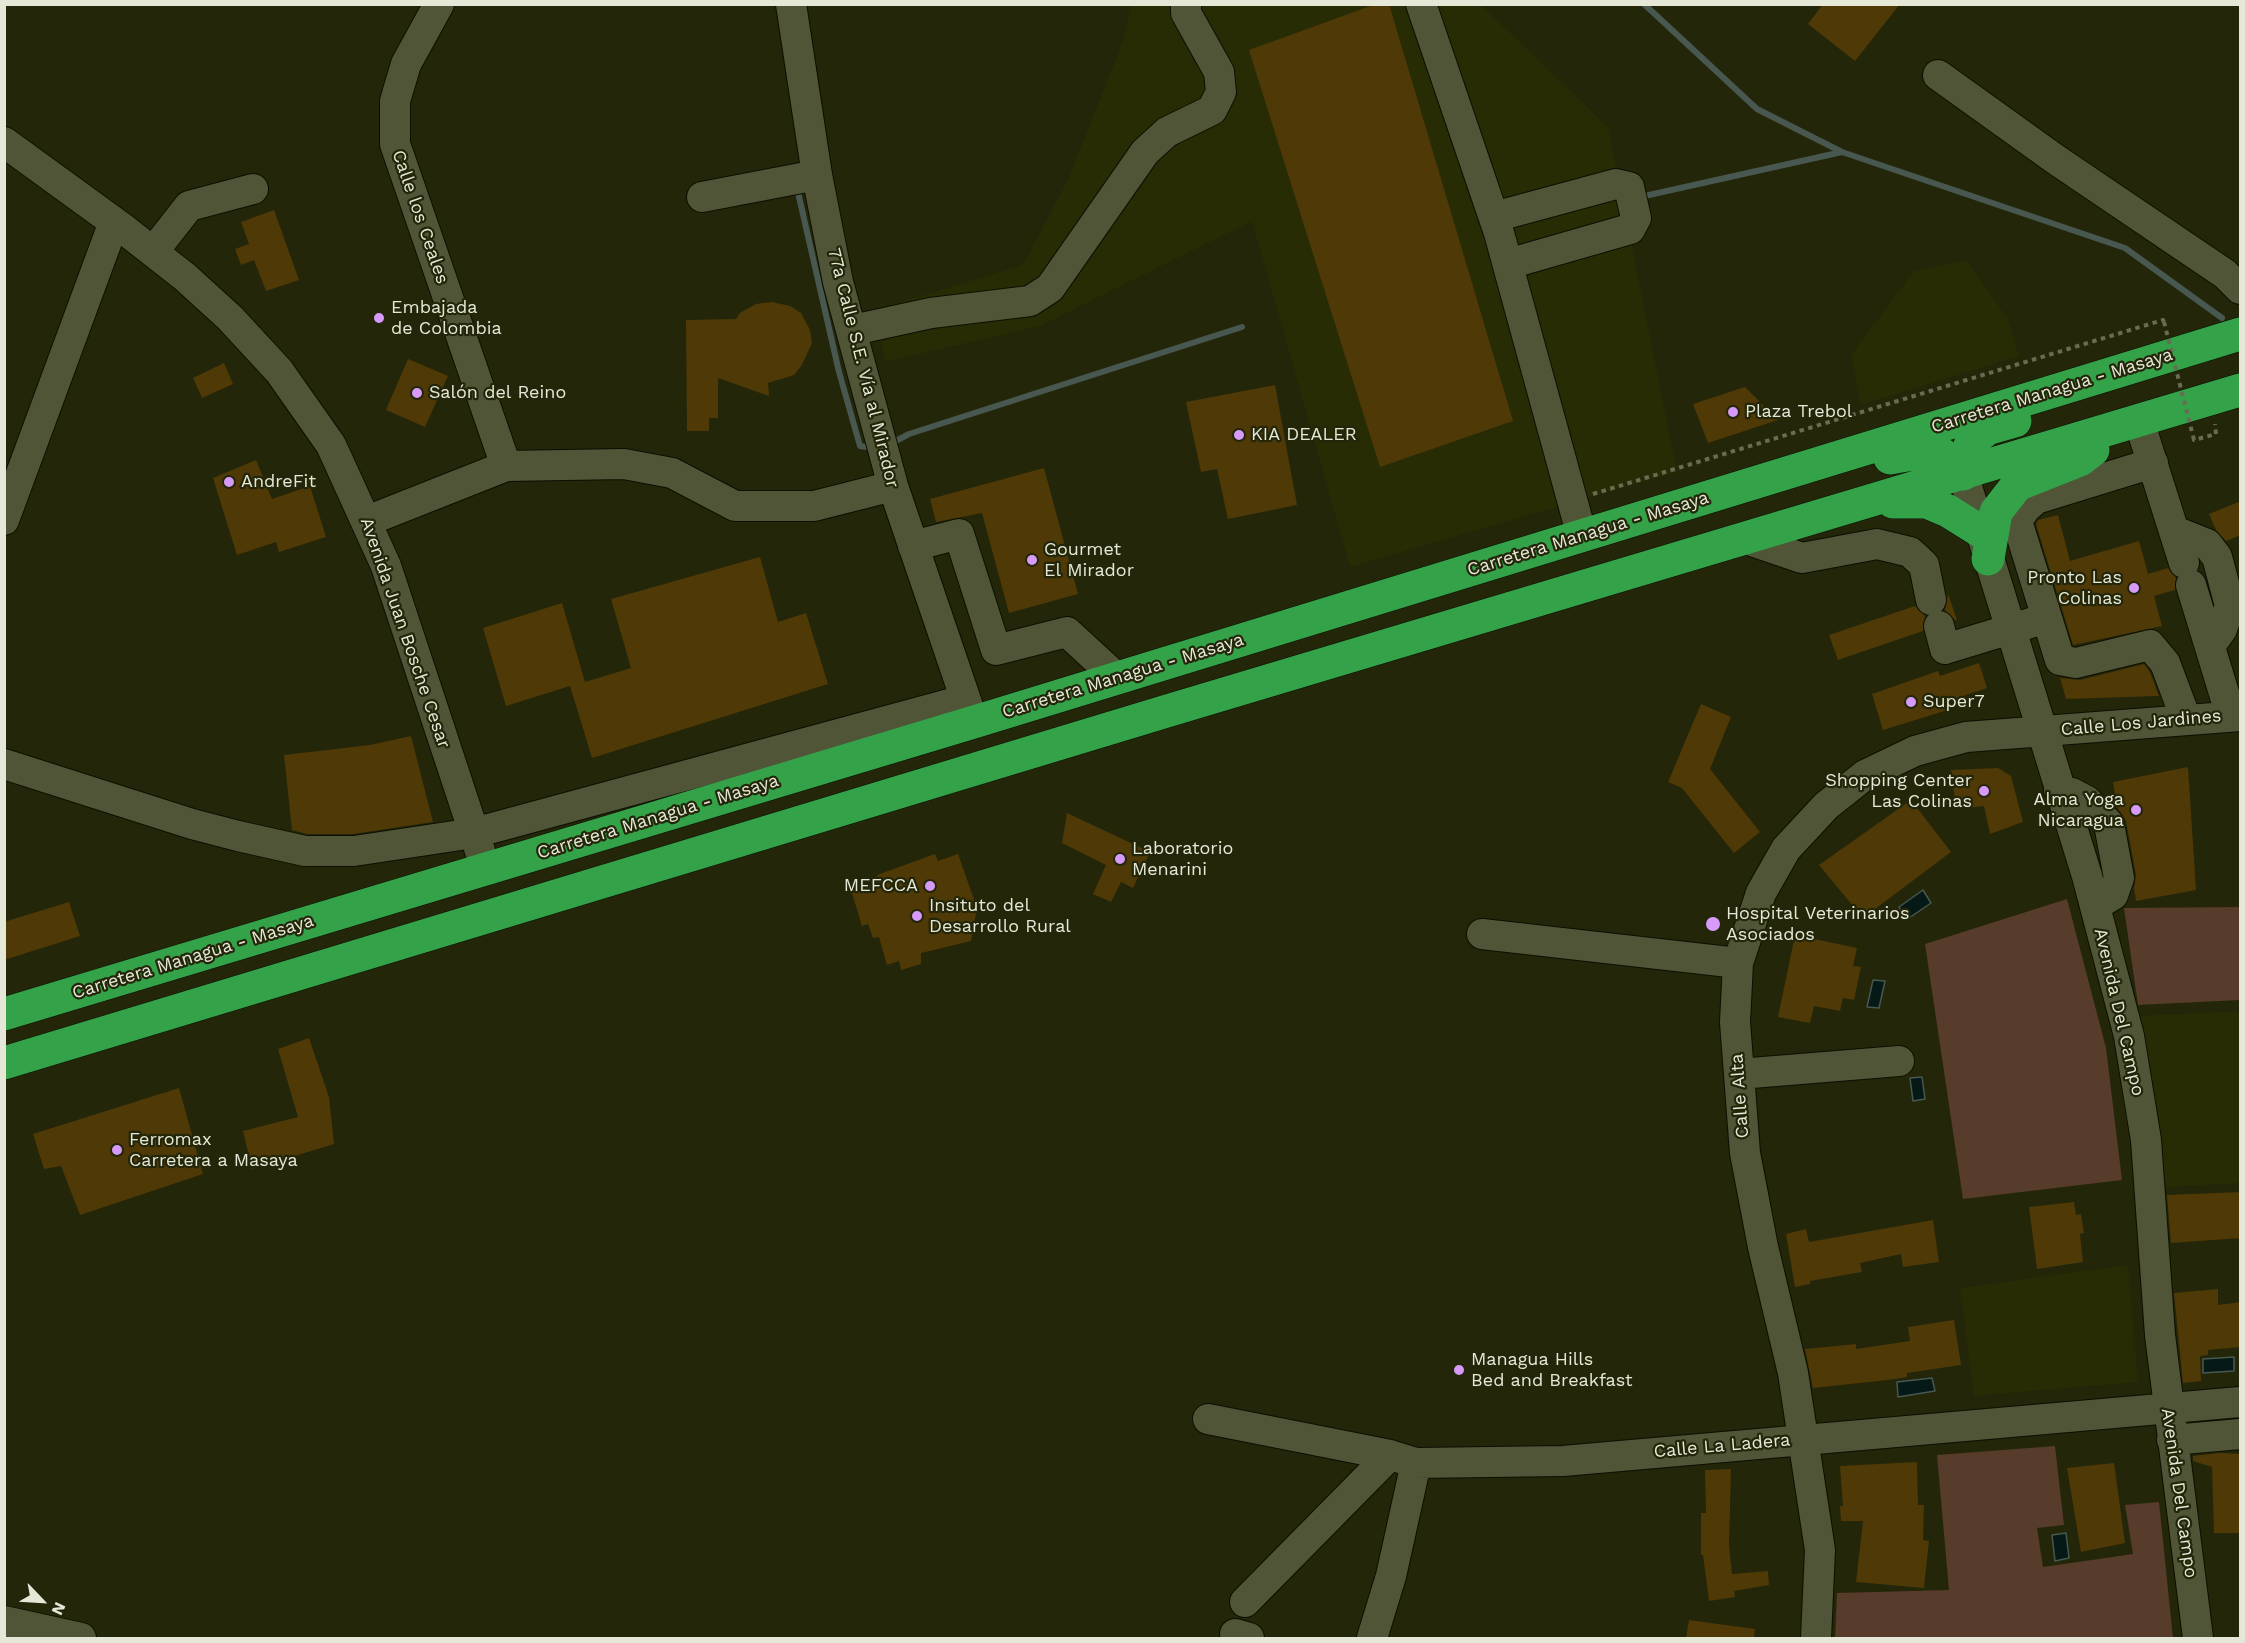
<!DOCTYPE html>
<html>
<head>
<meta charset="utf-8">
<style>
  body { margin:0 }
  #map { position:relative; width:2245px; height:1643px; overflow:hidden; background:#232609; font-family:"Work Sans",sans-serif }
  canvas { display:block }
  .frame { position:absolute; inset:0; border:6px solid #e5e8d6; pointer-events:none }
  .north { position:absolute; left:12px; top:1571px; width:60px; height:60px; -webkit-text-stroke:4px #232609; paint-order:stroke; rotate:115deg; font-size:16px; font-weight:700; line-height:24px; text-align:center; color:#e5e8d6 }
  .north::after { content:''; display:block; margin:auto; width:21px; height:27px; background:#e5e8d6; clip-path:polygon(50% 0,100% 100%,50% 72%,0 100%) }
</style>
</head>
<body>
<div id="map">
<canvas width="2245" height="1643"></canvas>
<div class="frame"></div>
<div class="north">N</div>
</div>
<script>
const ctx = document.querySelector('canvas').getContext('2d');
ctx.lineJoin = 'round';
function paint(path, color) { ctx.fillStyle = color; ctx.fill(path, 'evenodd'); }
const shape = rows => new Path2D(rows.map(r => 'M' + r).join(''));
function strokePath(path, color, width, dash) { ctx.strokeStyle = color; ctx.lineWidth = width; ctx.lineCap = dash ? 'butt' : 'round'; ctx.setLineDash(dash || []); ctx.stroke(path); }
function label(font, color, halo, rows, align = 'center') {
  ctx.font = font + ' "Work Sans",sans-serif'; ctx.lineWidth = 4.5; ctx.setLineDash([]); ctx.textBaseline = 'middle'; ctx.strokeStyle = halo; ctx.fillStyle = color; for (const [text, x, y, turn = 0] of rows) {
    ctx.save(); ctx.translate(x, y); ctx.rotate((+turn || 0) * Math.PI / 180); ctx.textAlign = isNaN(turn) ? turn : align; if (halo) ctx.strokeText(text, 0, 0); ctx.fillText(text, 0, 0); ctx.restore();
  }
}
const built = shape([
  [1131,5,1481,5,1608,127,1677,472,1350,567,1252,221,1040,326,885,362,875,310,1023,265,1069,177,1123,41],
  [1966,260,2008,319,2019,356,1861,405,1851,355,1914,271],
  [2240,1011,2240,1183,2164,1187,2138,1016],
  [2128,1265,2138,1382,1974,1396,1960,1288]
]);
const green = shape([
  [2067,899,2106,1048,2122,1180,1963,1199,1925,944],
  [2240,907,2240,1000,2138,1005,2124,908],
  [2055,1446,2064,1525,2037,1528,2043,1567,2133,1554,2125,1505,2159,1502,2173,1638,1835,1638,1837,1593,1949,1590,1937,1455]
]);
const water = shape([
  [1923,890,1931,903,1906,920,1899,907,1923,890],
  [1873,980,1885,981,1879,1008,1867,1007,1873,980],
  [1922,1077,1925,1099,1913,1101,1910,1078,1922,1077],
  [2234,1357,2234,1371,2203,1373,2203,1359,2234,1357],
  [1932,1378,1935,1391,1898,1397,1897,1382,1932,1378],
  [2066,1533,2069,1558,2055,1561,2052,1535,2066,1533]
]);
const stream = shape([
  [1644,4,1757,109,1842,152],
  [797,188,839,372,860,446,875,448],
  [1640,197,1842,152,2125,248,2222,318],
  [890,444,909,434,1242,327]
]);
const building = shape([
  [1376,4,1389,4,1513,421,1380,467,1249,50],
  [1823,4,1900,4,1855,61,1808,24],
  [274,210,299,280,266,291,254,260,241,265,235,249,249,244,241,222],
  [772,302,790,306,801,313,810,330,812,343,802,365,794,375,768,383,769,396,718,378,718,418,709,418,709,431,687,431,686,320,736,319,740,313,756,304],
  [408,359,448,376,425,427,386,410],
  [224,363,233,384,202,398,193,378],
  [1275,385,1297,505,1228,519,1217,469,1201,472,1186,402],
  [1745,387,1778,420,1708,443,1693,404],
  [256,460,272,499,310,486,326,537,279,552,276,542,237,555,213,478],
  [1044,468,1078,594,1009,613,982,513,936,522,930,499],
  [2241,501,2241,535,2226,541,2216,530,2209,514],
  [2058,515,2070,561,2139,541,2148,574,2168,568,2176,578,2175,590,2154,596,2162,626,2073,645,2036,524,2038,520],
  [760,557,778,622,806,613,828,684,592,758,570,686,506,706,483,628,562,603,585,682,631,668,611,599],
  [1948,594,1957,620,1955,620,1945,610],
  [1915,606,1925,616,1923,631,1838,660,1829,635],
  [1979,663,1987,688,1948,701,1951,709,1883,730,1872,694,1938,671,1940,676],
  [2144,664,2150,672,2159,696,2066,699,2060,678,2080,680],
  [1701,704,1731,717,1710,769,1760,832,1734,853,1682,788,1668,782],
  [411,736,433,822,353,834,307,834,292,830,284,755,370,745],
  [2188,767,2196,890,2136,901,2134,888,2136,875,2126,821,2117,807,2113,782],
  [1998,768,2011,776,2023,822,1990,834,1984,806,1956,809,1951,770],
  [1911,800,1951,852,1863,918,1819,865],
  [1067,813,1150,852,1133,888,1121,882,1111,902,1093,894,1106,865,1062,843],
  [935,854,938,861,958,854,977,908,971,941,921,953,921,964,901,970,899,961,887,965,879,937,873,938,868,924,862,926,851,890,876,883,877,875],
  [69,902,80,936,4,960,4,922],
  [1795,935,1857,948,1853,966,1861,967,1854,1000,1843,998,1840,1011,1814,1006,1810,1023,1778,1017],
  [309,1038,329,1097,334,1144,252,1169,243,1131,298,1117,278,1049],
  [179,1088,203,1174,80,1215,61,1166,44,1169,33,1134],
  [2241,1192,2241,1238,2171,1243,2167,1195],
  [2074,1202,2076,1215,2081,1214,2084,1233,2080,1234,2083,1262,2037,1269,2029,1207],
  [1933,1220,1939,1262,1903,1267,1901,1254,1860,1263,1862,1272,1810,1281,1810,1284,1795,1287,1786,1234,1806,1229,1809,1242],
  [2218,1289,2218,1305,2241,1302,2241,1347,2208,1350,2208,1355,2200,1356,2201,1381,2183,1383,2174,1293],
  [1954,1320,1961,1365,1907,1373,1907,1377,1888,1380,1813,1388,1805,1349,1856,1344,1856,1349,1910,1341,1908,1327],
  [2219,1453,2241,1454,2241,1533,2214,1533,2212,1467,2193,1461,2193,1456],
  [1917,1462,1918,1505,1924,1505,1923,1540,1929,1541,1924,1588,1856,1582,1863,1521,1841,1521,1840,1506,1843,1506,1840,1466],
  [2114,1463,2125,1543,2081,1552,2067,1468],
  [1731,1469,1729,1546,1732,1574,1768,1571,1769,1585,1734,1591,1735,1597,1709,1601,1703,1555,1701,1555,1701,1513,1706,1513,1705,1470],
  [1689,1620,1755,1629,1754,1638,1686,1638]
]);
const path = shape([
  [2193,436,2194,440,2216,434,2215,424],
  [1593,494,2163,320,2164,322]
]);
const minor = shape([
  [439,4,406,64,395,101,395,144,506,466],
  [791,4,817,175,838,282,893,486,972,718],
  [1421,4,1499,233,1582,536],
  [1938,75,2055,159,2225,274,2240,289],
  [4,142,125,230,185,277,230,318,279,371,331,445,386,566,480,851],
  [702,197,817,175],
  [1494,217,1616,184,1629,187,1636,218,1630,229,1508,264],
  [153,252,189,206,253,189],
  [853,330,931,313,1030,301,1050,288,1145,152,1167,132,1212,110,1221,92,1219,72,1186,13,1186,4],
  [2139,421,2184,563],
  [1963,474,2087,876,2129,1036,2146,1140,2160,1335,2198,1638],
  [4,520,114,222],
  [367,521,506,466,624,464,672,473,735,506,814,506,893,486],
  [2174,531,2207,544,2217,557,2230,606,2222,629,2210,646],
  [1746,539,1802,558,1877,544,1910,552,1924,565,1931,600],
  [913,546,959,534,996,650,1067,632,1116,677],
  [2191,585,2231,716],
  [2047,618,2017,521,2025,509,2036,499,2153,463],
  [1939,626,1945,649,2047,618,2060,660,2076,663,2150,645,2165,663,2186,719],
  [4,764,192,824,238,836,305,851,354,851,474,833,964,700],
  [2059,790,2072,793,2087,801,2109,824,2119,878,2113,895,2095,906],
  [1482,934,1738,963],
  [1739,1074,1899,1061],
  [1208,1419,1390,1455,1416,1463,1563,1461,2240,1402],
  [2172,1440,2240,1434],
  [1245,1602,1390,1455],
  [4,1621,81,1638],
  [1235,1634,1249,1638],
  [1372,1638,1391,1576,1416,1463],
  [1816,1638,1820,1550,1793,1373,1763,1247,1745,1153,1735,1022,1738,963,1761,893,1786,849,1826,806,1865,775,1915,751,1966,737,2240,716]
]);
const highway = shape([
  [1890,458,1929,451,1942,454,1963,474],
  [1963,474,1970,445,1977,437,1987,429,2015,421],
  [1893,502,1927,502,1948,511,1980,531],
  [1988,559,1996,512,2017,485,2080,460,2093,450],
  [4,1014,974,722,2240,334],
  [4,1063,1167,711,2240,390]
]);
const pathBridge = shape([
  [2164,322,2193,436]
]);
const markers = [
  [379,318,6,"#d89af8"],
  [417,393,6,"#d89af8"],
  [1733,412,6,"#d89af8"],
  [1239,435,6,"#d89af8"],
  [229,482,6,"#d89af8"],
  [1032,560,6,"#d89af8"],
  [2134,588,6,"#d89af8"],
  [1911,702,6,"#d89af8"],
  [1984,791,6,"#d89af8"],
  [2136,810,6,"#d89af8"],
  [1120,859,6,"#d89af8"],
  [930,886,6,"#d89af8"],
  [917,916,6,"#d89af8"],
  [1713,924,8,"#d89af8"],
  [117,1150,6,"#d89af8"],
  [1459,1370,6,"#d89af8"]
];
const streetNames = [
  ["Calle los Ceales",420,217,71],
  ["77a Calle S.E. Vía al Mirador",863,368,76],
  ["Carretera Managua - Masaya",2052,391,-17],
  ["Carretera Managua - Masaya",1588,534,-17],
  ["Avenida Juan Bosche Cesar",405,633,71],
  ["Carretera Managua - Masaya",1123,676,-17],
  ["Calle Los Jardines",2141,723,-5],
  ["Carretera Managua - Masaya",658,817,-17],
  ["Carretera Managua - Masaya",193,957,-17],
  ["Avenida Del Campo",2119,1012,77],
  ["Calle Alta",1740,1096,-94],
  ["Calle La Ladera",1722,1446,-5],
  ["Avenida Del Campo",2179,1493,82]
];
const poiNames = [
  ["Embajada",391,308],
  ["de Colombia",391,329],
  ["Salón del Reino",429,393],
  ["Plaza Trebol",1745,412],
  ["KIA DEALER",1251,435],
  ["AndreFit",241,482],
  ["Gourmet",1044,550],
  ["El Mirador",1044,571],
  ["Pronto Las",2122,578,"right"],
  ["Colinas",2122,599,"right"],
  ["Super7",1923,702],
  ["Shopping Center",1972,781,"right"],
  ["Las Colinas",1972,802,"right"],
  ["Alma Yoga",2124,800,"right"],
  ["Nicaragua",2124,821,"right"],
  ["Laboratorio",1132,849],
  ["Menarini",1132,870],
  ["MEFCCA",918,886,"right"],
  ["Insituto del",929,906],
  ["Desarrollo Rural",929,927],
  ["Hospital Veterinarios",1726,914],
  ["Asociados",1726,935],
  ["Ferromax",129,1140],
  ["Carretera a Masaya",129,1161],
  ["Managua Hills",1471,1360],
  ["Bed and Breakfast",1471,1381]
];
paint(built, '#282c05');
paint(green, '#573b2b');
paint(water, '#051a16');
strokePath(water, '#485850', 1.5);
strokePath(stream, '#485850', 6);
paint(building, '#4f3907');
strokePath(minor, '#0d0f00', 32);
strokePath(highway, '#0d0f00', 34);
strokePath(path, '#696c53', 4, [4.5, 4.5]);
strokePath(minor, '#515537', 30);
strokePath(highway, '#33a249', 33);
strokePath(pathBridge, '#696c53', 4, [4.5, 4.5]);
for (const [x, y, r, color] of markers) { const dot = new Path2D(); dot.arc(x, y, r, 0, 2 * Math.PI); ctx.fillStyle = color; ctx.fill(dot); strokePath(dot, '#232609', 2); }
label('18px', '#e5e8d6', '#232609', streetNames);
label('18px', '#e5e8d6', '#232609', poiNames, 'left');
</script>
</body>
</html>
